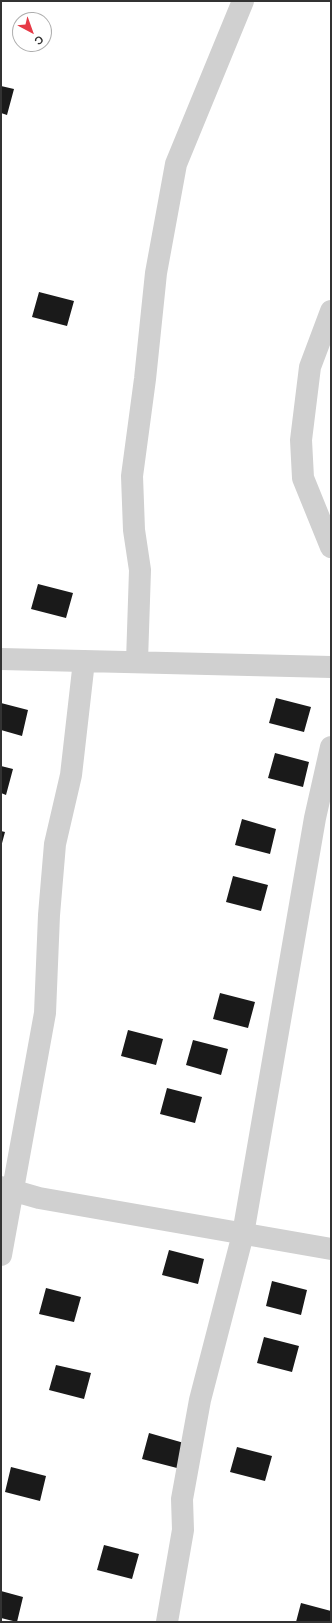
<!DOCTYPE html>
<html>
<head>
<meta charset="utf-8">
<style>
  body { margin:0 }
  #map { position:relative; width:332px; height:1623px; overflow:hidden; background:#fff; font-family:Barlow,sans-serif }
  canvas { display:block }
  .frame { position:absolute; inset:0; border:2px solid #333; pointer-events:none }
  .north { position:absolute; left:12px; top:12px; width:40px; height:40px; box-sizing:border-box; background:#fff; border:1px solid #adadad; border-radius:50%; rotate:139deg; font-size:11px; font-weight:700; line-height:16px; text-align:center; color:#333 }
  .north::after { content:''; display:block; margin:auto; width:14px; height:18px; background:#e63946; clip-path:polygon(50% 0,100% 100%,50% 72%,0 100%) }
</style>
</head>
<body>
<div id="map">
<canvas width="332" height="1623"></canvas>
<div class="frame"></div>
<div class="north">С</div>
</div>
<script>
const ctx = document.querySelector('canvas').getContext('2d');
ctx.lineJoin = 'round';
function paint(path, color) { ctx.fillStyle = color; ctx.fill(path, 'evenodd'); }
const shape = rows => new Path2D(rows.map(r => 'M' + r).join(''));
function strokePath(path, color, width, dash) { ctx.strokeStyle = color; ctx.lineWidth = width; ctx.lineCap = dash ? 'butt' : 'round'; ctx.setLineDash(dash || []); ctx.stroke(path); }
const building = shape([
  [1,86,14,89,7,115,1,113],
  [39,292,74,301,67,326,32,317],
  [38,584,73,593,66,618,31,609],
  [276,698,311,707,304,732,269,723],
  [1,703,28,710,22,736,1,730],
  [275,753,309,762,303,787,268,778],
  [1,766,13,769,6,795,1,793],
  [242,819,276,829,270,854,235,845],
  [1,831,5,832,1,847],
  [233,876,268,885,261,911,226,902],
  [220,993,255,1002,248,1028,213,1019],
  [128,1030,163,1039,156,1065,121,1056],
  [193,1040,228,1049,221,1075,186,1065],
  [167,1088,202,1097,195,1123,160,1114],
  [169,1250,204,1259,198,1284,162,1275],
  [272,1281,307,1290,301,1315,266,1306],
  [46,1288,81,1297,74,1322,39,1314],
  [264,1337,299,1346,292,1372,257,1363],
  [56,1365,91,1373,84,1399,49,1390],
  [149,1433,184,1443,177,1468,142,1459],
  [237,1447,272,1456,265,1481,230,1472],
  [11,1467,46,1476,40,1501,5,1492],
  [104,1545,139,1554,132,1579,97,1570],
  [1,1591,23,1597,17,1622,1,1618],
  [301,1603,331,1611,331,1622,296,1622]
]);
const minor = shape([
  [331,311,310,367,301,440,303,478,331,547],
  [1,659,331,667],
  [137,661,140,570,134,530,132,476,145,379,156,273,176,164,243,1],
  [1,1187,39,1198,331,1249],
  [1,1255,45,1013,49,915,55,844,71,775,84,661],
  [167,1622,183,1530,182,1499,200,1400,243,1234,315,818,331,747]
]);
paint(building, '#1a1a1a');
strokePath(minor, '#d0d0d0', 22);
</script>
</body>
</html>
